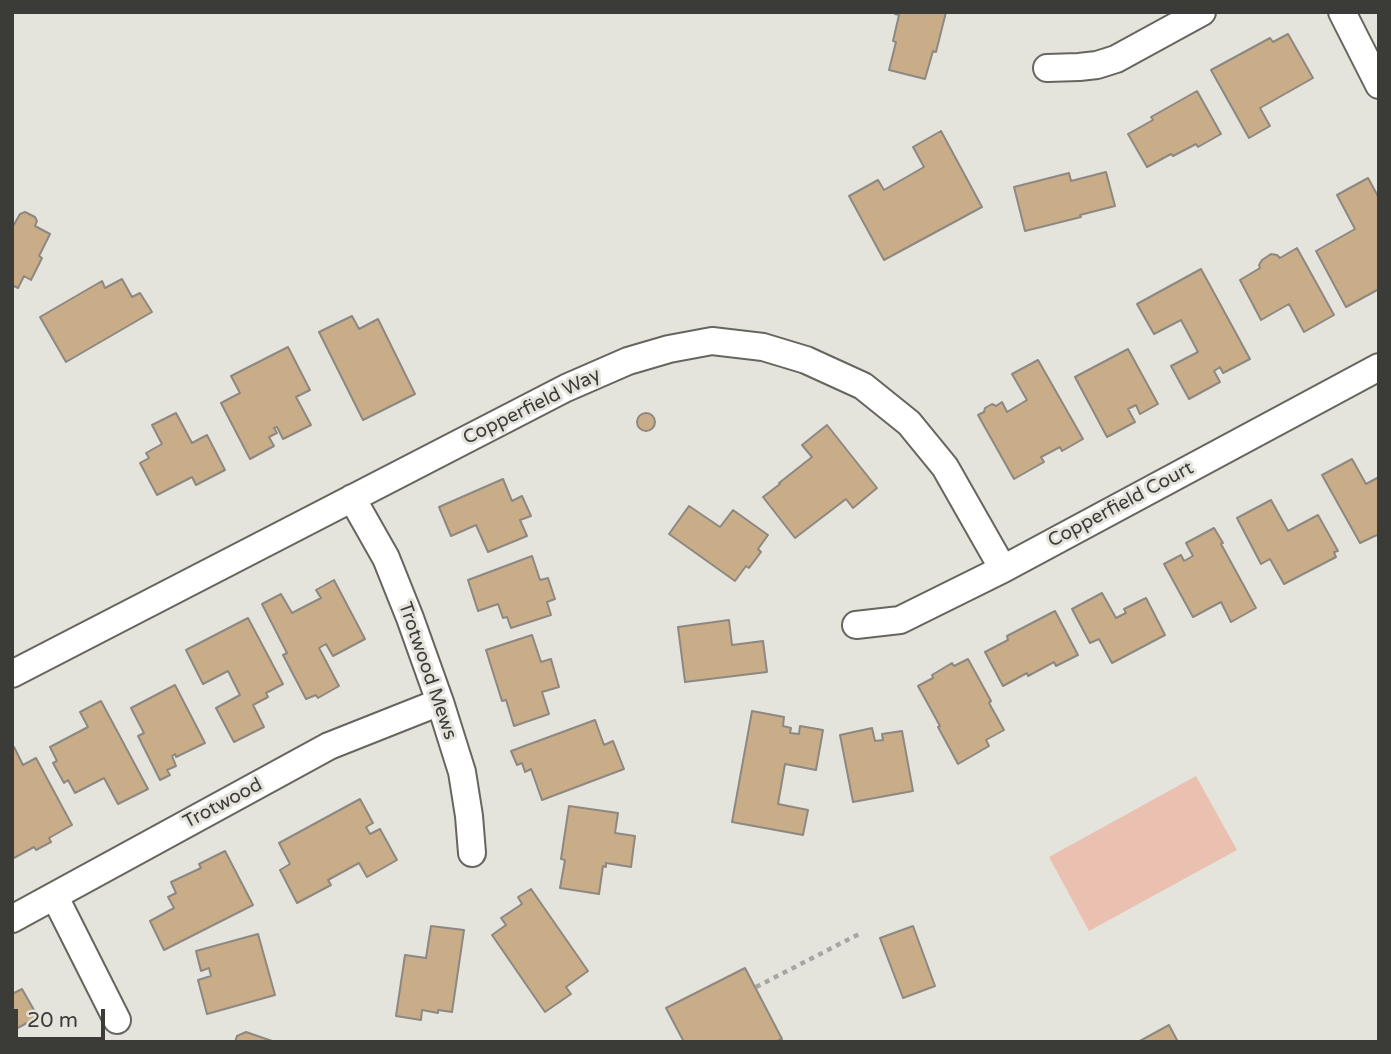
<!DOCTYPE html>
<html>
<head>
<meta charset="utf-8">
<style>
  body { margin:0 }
  #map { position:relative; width:1391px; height:1054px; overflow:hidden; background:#e5e4dc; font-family:"Varela Round",sans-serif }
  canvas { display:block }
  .frame { position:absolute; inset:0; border:14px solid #3b3b38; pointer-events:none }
  .scale { position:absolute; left:14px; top:1009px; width:91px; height:32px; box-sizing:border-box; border:4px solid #3b3b38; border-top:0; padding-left:9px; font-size:21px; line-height:24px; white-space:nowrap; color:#3b3b38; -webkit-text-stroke:5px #e5e4dc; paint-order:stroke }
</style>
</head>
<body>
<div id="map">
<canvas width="1391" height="1054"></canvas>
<div class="frame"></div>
<div class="scale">20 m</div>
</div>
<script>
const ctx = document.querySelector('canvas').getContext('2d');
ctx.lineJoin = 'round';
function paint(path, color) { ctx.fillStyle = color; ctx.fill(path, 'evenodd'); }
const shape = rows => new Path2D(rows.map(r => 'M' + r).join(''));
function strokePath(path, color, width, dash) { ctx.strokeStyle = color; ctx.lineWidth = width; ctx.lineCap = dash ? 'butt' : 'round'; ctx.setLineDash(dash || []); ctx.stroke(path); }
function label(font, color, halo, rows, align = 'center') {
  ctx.font = font + ' "Varela Round",sans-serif'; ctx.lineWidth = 6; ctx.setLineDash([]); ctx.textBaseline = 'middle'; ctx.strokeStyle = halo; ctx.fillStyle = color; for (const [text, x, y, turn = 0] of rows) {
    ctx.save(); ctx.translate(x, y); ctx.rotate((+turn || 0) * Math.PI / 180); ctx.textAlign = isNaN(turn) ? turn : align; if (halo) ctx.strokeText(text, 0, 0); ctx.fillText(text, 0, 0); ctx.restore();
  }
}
const green = shape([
  [1196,776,1237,850,1089,931,1049,857]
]);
const building = shape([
  [896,12,946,12,936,52,933,51,925,79,889,70,896,42,893,41,899,15,895,14,896,12],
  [1288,34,1313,78,1260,108,1270,126,1249,138,1211,70,1270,38,1273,42,1288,34],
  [1197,91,1221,134,1198,147,1196,144,1173,156,1171,154,1147,167,1128,134,1153,120,1151,117,1197,91],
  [941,131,982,207,884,260,849,196,878,180,884,190,924,167,913,147,941,131],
  [1106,172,1115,206,1080,215,1081,217,1025,231,1014,187,1069,173,1071,181,1106,172],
  [1368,178,1379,198,1379,289,1346,307,1316,251,1355,229,1337,195,1368,178],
  [25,212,35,217,37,221,35,226,50,234,39,256,42,258,31,280,24,276,18,288,14,286,12,289,12,228,20,214,25,212],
  [1297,248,1334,315,1304,332,1289,304,1261,320,1240,280,1260,268,1259,265,1262,260,1271,254,1277,255,1280,258,1297,248],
  [1201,269,1250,359,1223,373,1220,367,1214,371,1220,382,1189,399,1171,366,1198,352,1181,320,1154,334,1137,304,1201,269],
  [122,279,132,297,140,293,152,312,66,362,40,317,102,281,105,288,122,279],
  [352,316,359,329,378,319,415,394,363,420,319,332,352,316],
  [288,347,310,390,296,397,311,425,283,439,277,427,274,428,277,433,269,437,274,446,250,459,221,403,240,393,231,376,288,347],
  [1128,349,1158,404,1140,414,1136,405,1128,409,1135,422,1107,437,1075,377,1128,349],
  [1038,360,1083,439,1062,451,1060,447,1041,457,1044,462,1014,479,978,415,984,412,985,408,992,404,996,406,1002,402,1007,412,1027,400,1012,374,1038,360],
  [176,413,192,443,207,435,225,470,196,485,192,477,157,495,140,463,149,458,146,453,162,444,152,425,176,413],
  '637 422a9 9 0 1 1 18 0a9 9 0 1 1-18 0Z',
  [827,425,877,488,853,508,846,499,795,538,763,497,780,484,779,483,812,457,802,445,827,425],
  [1352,459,1366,484,1379,477,1379,534,1360,543,1322,475,1352,459],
  [503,479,512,501,522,496,531,516,520,520,527,536,488,552,476,525,451,536,439,507,503,479],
  [1271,500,1288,531,1318,515,1338,551,1334,552,1336,557,1284,584,1270,559,1261,564,1237,518,1271,500],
  [689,506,720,527,733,510,768,535,758,549,761,552,749,568,746,566,735,581,669,534,689,506],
  [1214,528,1223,543,1221,544,1256,608,1231,622,1221,602,1193,617,1164,564,1181,555,1184,561,1193,556,1186,543,1214,528],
  [532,556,540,580,548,578,555,599,547,602,551,615,511,628,507,617,503,618,498,604,478,611,468,580,532,556],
  [334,580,365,639,333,656,326,644,319,648,339,686,318,698,316,695,306,699,283,655,287,653,262,604,281,594,292,613,321,598,316,590,334,580],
  [1102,593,1116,618,1126,613,1124,609,1146,598,1165,635,1112,663,1099,639,1090,643,1072,609,1102,593],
  [1055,611,1078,655,1056,666,1054,662,1028,676,1027,673,1003,686,985,652,1008,640,1007,636,1055,611],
  [248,618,283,684,266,693,268,697,253,705,264,727,234,742,216,708,240,695,228,671,203,684,186,650,248,618],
  [729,620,732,645,763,641,767,672,685,682,678,627,729,620],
  [532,635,541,662,551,659,559,687,542,692,549,714,514,726,506,700,502,701,486,650,532,635],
  [968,659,991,701,989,703,1004,730,986,740,989,746,958,764,938,727,940,726,918,686,933,678,932,675,952,663,954,666,968,659],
  [175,685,205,743,176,757,175,754,172,756,176,766,167,770,170,775,160,780,138,736,144,733,131,708,175,685],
  [101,701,148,789,118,804,104,778,75,793,68,780,64,783,53,763,57,761,50,747,88,727,80,712,101,701],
  [752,711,784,717,783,726,791,728,790,733,799,734,800,726,823,730,816,770,785,764,778,804,808,810,803,835,732,822,752,711],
  [595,720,604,745,613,741,624,769,542,800,531,769,525,772,522,763,517,765,511,751,595,720],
  [872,728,875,741,883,740,882,734,902,731,913,791,853,802,840,735,872,728],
  [14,747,23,765,36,758,72,825,49,838,51,842,36,850,34,847,12,859,12,748,14,747],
  [360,799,373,823,366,827,370,834,380,829,397,860,367,877,359,863,328,880,331,885,297,903,280,870,290,864,279,843,360,799],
  [569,806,618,813,615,833,635,836,631,867,606,863,606,867,603,866,599,894,560,888,565,860,561,859,569,806],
  [225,851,253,905,164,950,150,921,174,908,168,897,176,893,171,882,201,868,199,864,225,851],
  [531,889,588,971,566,987,571,994,545,1012,492,935,506,925,501,918,522,904,518,897,531,889],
  [431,926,464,930,452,1012,438,1010,438,1013,422,1010,421,1020,396,1016,405,955,426,958,431,926],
  [913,926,935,986,903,998,880,938,913,926],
  [258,934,275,995,207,1014,198,980,211,976,209,968,201,971,196,951,258,934],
  [745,968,782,1039,776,1042,684,1042,666,1008,745,968],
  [22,989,38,1017,12,1031,12,994,22,989],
  [1169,1025,1178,1042,1138,1042,1169,1025],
  [246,1032,275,1042,235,1042,237,1036,246,1032]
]);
const path = shape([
  [756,987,859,934]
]);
const street = shape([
  [1342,12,1379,85],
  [1047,68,1079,67,1097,65,1116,59,1202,12],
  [352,498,386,558,410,618,440,702,462,772,469,816,472,853],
  [856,625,900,620,1003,569,1379,367],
  [12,674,566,388,628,361,669,349,712,341,763,347,806,360,863,386,909,423,945,467,1003,569],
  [55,897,117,1020],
  [12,919,329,746,440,702]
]);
const streetNames = [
  ["Copperfield Way",532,407,-26],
  ["Copperfield Court",1121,505,-28],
  ["Trotwood Mews",427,671,71],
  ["Trotwood",223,804,-28]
];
paint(green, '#eac1b1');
paint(building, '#c9ac88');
strokePath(building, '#8d8881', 2);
strokePath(street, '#66655e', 30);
strokePath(path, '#a7a7a1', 4.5, [5, 5]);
strokePath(street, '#fff', 26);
label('19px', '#3b3b38', '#e5e4dc', streetNames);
</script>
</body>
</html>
